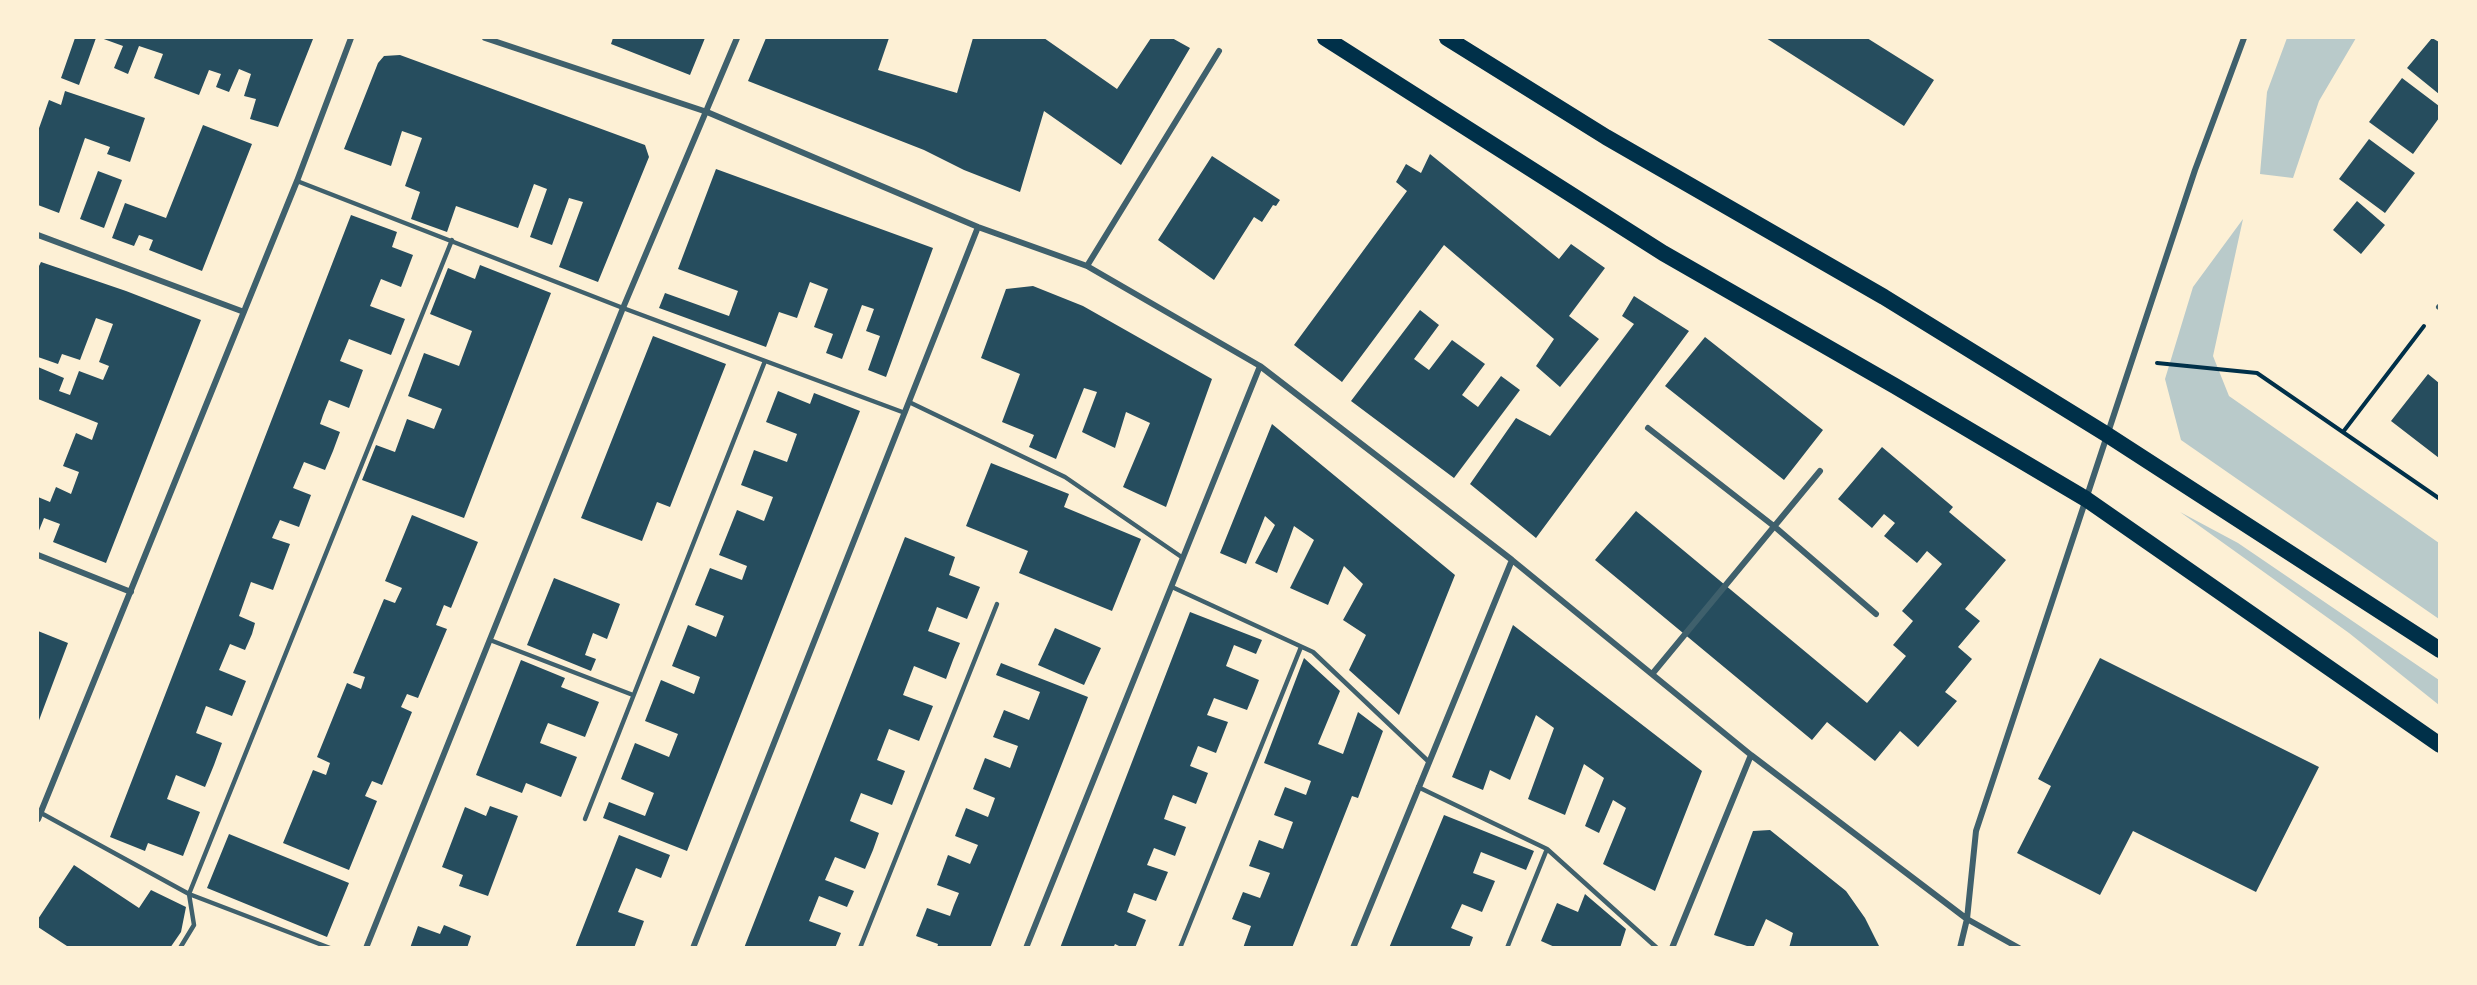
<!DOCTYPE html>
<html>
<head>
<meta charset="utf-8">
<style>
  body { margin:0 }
  #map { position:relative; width:2477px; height:985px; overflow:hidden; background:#fdf0d5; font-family:Commissioner,sans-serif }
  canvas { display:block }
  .frame { position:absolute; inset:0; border:39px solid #fdf0d5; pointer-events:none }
</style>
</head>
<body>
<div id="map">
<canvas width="2477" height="985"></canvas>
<div class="frame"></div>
</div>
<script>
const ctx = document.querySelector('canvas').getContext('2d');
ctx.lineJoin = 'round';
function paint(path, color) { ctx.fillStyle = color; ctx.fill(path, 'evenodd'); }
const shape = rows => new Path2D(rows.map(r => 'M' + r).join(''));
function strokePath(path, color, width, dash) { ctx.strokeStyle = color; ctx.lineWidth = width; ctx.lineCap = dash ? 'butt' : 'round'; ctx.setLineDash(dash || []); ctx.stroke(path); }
const green = shape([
  [2287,38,2356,38,2319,101,2293,178,2260,174,2267,92],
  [2243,219,2213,356,2229,396,2439,543,2439,619,2181,440,2165,379,2193,287],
  [2180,512,2238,543,2439,680,2439,705,2349,633]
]);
const building = shape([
  [75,38,96,38,79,85,61,78],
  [101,38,313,38,313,39,278,127,250,119,256,99,244,96,251,74,239,69,229,92,216,87,221,74,209,70,199,95,154,78,163,54,139,46,128,74,114,68,123,46],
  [613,38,705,38,690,75,611,44],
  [766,38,889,38,878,70,957,93,973,38,1044,38,1117,89,1151,38,1172,38,1190,48,1121,165,1044,111,1020,192,964,170,924,150,748,81],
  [1766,38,1867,38,1934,80,1904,126],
  [2432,38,2439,42,2439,94,2407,68],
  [400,55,645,145,649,157,598,282,559,267,583,202,569,198,552,245,530,237,547,189,534,184,518,228,456,206,447,232,411,219,420,192,405,186,422,138,402,131,391,166,344,149,378,63,384,56],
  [2402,78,2439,106,2439,118,2413,154,2369,122],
  [65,91,145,118,130,162,107,154,110,147,85,138,59,213,38,205,38,131,49,100,61,105],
  [203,125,252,144,202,271,149,250,153,240,139,235,134,246,112,238,125,203,166,218],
  [2369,139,2415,173,2385,213,2339,179],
  [1430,154,1559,259,1571,244,1605,268,1569,316,1599,339,1560,387,1536,366,1554,339,1444,245,1342,382,1294,345,1407,191,1396,182,1406,164,1421,173],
  [1212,156,1280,200,1276,206,1273,205,1262,222,1254,217,1214,280,1158,240],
  [716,169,933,248,886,377,868,370,880,336,866,331,874,309,862,305,842,359,826,353,833,334,814,327,828,289,810,282,797,318,779,312,766,347,659,308,665,293,729,316,738,291,678,269],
  [98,171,122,180,104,228,80,219],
  [2357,201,2385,225,2361,254,2333,230],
  [351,215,397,232,392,247,413,255,401,287,381,279,370,306,405,319,391,355,349,339,340,361,363,370,349,408,329,400,323,415,320,424,340,432,333,451,325,470,304,462,293,488,311,495,299,527,280,520,272,538,290,544,273,590,251,582,239,616,255,623,252,634,245,650,230,644,219,670,246,681,232,716,206,706,196,733,222,743,214,765,205,787,176,775,167,799,200,812,183,856,148,843,145,851,110,837],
  [41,262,126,291,201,320,106,563,53,542,60,524,44,518,38,533,38,497,50,502,56,487,71,494,79,472,63,466,76,433,92,440,98,423,38,399,38,367,64,378,59,391,70,395,79,371,103,380,109,366,99,362,113,324,96,318,80,360,62,354,58,364,38,357,38,268],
  [480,265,551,293,464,518,362,480,376,445,395,452,407,419,434,429,442,409,408,396,424,353,459,366,472,331,430,314,448,268,475,279],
  [1033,286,1083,306,1212,379,1166,507,1123,487,1150,423,1126,412,1115,448,1082,432,1097,392,1084,388,1056,459,1029,447,1034,435,1002,422,1020,374,981,358,1006,289],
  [1634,296,1689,331,1536,538,1470,484,1516,418,1550,436,1634,324,1622,316],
  [1420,310,1439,325,1414,359,1429,370,1452,340,1485,364,1462,395,1478,407,1501,376,1520,390,1454,478,1351,401],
  [653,336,726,364,670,507,657,502,642,541,581,518],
  [1705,337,1823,430,1784,480,1665,386],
  [2428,374,2439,383,2439,458,2391,421],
  [778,391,810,404,814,393,860,411,687,851,603,818,609,802,645,816,654,793,621,779,635,743,669,757,678,734,645,721,661,680,694,694,700,677,672,666,688,625,716,637,724,616,695,605,710,568,742,580,747,566,719,555,737,510,764,521,773,497,741,485,754,450,787,462,797,434,766,422],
  [1272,424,1455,575,1399,715,1349,670,1366,635,1343,620,1363,584,1344,566,1328,605,1290,588,1314,540,1294,526,1277,573,1255,563,1275,525,1265,516,1246,564,1220,553],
  [1882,447,1953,507,1949,512,2006,560,1965,609,1980,621,1958,647,1972,659,1945,692,1957,701,1918,747,1900,731,1875,761,1827,722,1812,740,1595,560,1636,511,1867,703,1906,656,1893,645,1913,621,1902,611,1942,564,1927,551,1917,563,1884,536,1895,523,1884,514,1872,528,1838,499],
  [991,463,1069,494,1064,507,1141,539,1112,611,1019,573,1028,551,966,526],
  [412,515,478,542,451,608,444,605,436,625,447,629,418,698,407,694,401,707,412,712,382,785,372,781,365,796,377,801,349,870,283,843,313,770,326,775,330,763,317,757,347,683,361,689,365,677,353,673,384,599,395,603,402,588,385,581],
  [905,537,955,557,949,575,980,587,967,619,937,607,928,631,960,643,953,660,946,679,914,666,903,695,933,706,919,741,889,729,877,760,905,771,892,805,861,793,850,821,879,833,873,850,865,869,835,857,825,880,854,891,847,907,819,896,809,921,841,933,835,948,744,948],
  [554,578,620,604,607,639,593,633,585,655,596,659,591,671,527,645],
  [1190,612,1262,640,1256,654,1234,645,1226,666,1259,680,1254,693,1247,710,1214,698,1207,715,1228,722,1216,753,1198,746,1190,766,1208,773,1196,804,1173,795,1170,802,1164,819,1186,827,1175,856,1154,848,1147,865,1168,872,1156,901,1134,893,1127,912,1146,920,1135,948,1123,948,1115,944,1113,948,1060,948],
  [1513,625,1702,771,1655,891,1603,864,1626,808,1613,800,1599,833,1585,826,1604,778,1584,764,1565,815,1528,799,1554,728,1536,715,1510,780,1490,770,1483,790,1452,777],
  [1055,628,1101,648,1084,685,1038,665],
  [38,631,68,643,38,723],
  [1304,658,1340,691,1318,744,1343,754,1358,712,1383,731,1358,798,1352,796,1292,948,1243,948,1251,926,1232,919,1243,892,1260,898,1270,873,1249,866,1259,840,1283,849,1293,822,1274,815,1285,787,1306,795,1311,781,1264,763],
  [2100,658,2319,767,2256,892,2133,831,2100,895,2017,853,2051,786,2038,779],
  [521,660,565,678,561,687,599,702,585,737,548,723,543,735,540,743,577,757,561,797,526,783,522,793,476,775],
  [1001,663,1088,697,990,948,937,948,938,944,916,936,927,908,950,916,954,905,959,893,937,885,948,855,970,864,978,845,955,836,966,808,988,817,995,798,973,789,985,758,1010,768,1018,746,993,737,1004,710,1029,720,1040,692,996,675],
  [490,806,518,816,488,896,459,886,463,875,442,867,465,807,486,816],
  [1444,815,1534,851,1526,870,1481,852,1473,873,1495,881,1482,912,1462,904,1451,928,1473,937,1469,948,1389,948],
  [1770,830,1846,891,1865,918,1880,948,1789,948,1793,933,1766,919,1753,948,1714,935,1753,831],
  [229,834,349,883,327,937,207,888],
  [619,835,670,855,661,878,636,868,618,912,644,921,634,948,575,948],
  [74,865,139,908,151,890,186,907,181,932,170,948,70,948,38,927,38,919],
  [1585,894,1626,929,1620,948,1557,948,1541,941,1557,903,1578,912],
  [444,925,471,936,467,948,410,948,418,926,440,934]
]);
const path = shape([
  [2157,363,2257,373,2440,499],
  [2343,432,2424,326]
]);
const service = shape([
  [297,181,623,308,905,413],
  [909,402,1065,477,1183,558],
  [1172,587,1313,652,1429,762],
  [490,640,633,695],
  [1418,787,1547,849,1657,948],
  [41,813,189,894,330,948],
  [585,819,765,361],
  [180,948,194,925,189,894,452,240],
  [860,948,997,604],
  [1180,948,1301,647],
  [1507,948,1547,849]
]);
const minor = shape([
  [485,38,707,112,978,227,1087,266,1260,366,1512,560,1751,755,1967,919,2019,948],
  [38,235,244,312],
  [1087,266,1219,51],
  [2439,307,2440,306],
  [1648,428,1775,527,1876,614],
  [38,555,131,592],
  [1653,673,1820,471],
  [38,819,297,181,351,38],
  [366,948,623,308,737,38],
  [693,948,978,227],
  [1026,948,1260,366],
  [1353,948,1512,560],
  [1672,948,1751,755],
  [1960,948,1967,919,1976,831,2195,170,2244,38]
]);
const trunk = shape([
  [1325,38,1663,253,1895,386,2086,499,2440,745],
  [1447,38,1606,137,1884,297,2106,434,2440,650]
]);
paint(green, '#b9caca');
paint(building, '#264d5e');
strokePath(path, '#003049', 4);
strokePath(service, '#3f606c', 4.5);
strokePath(minor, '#3f606c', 6);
strokePath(trunk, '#003049', 16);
</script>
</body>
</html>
